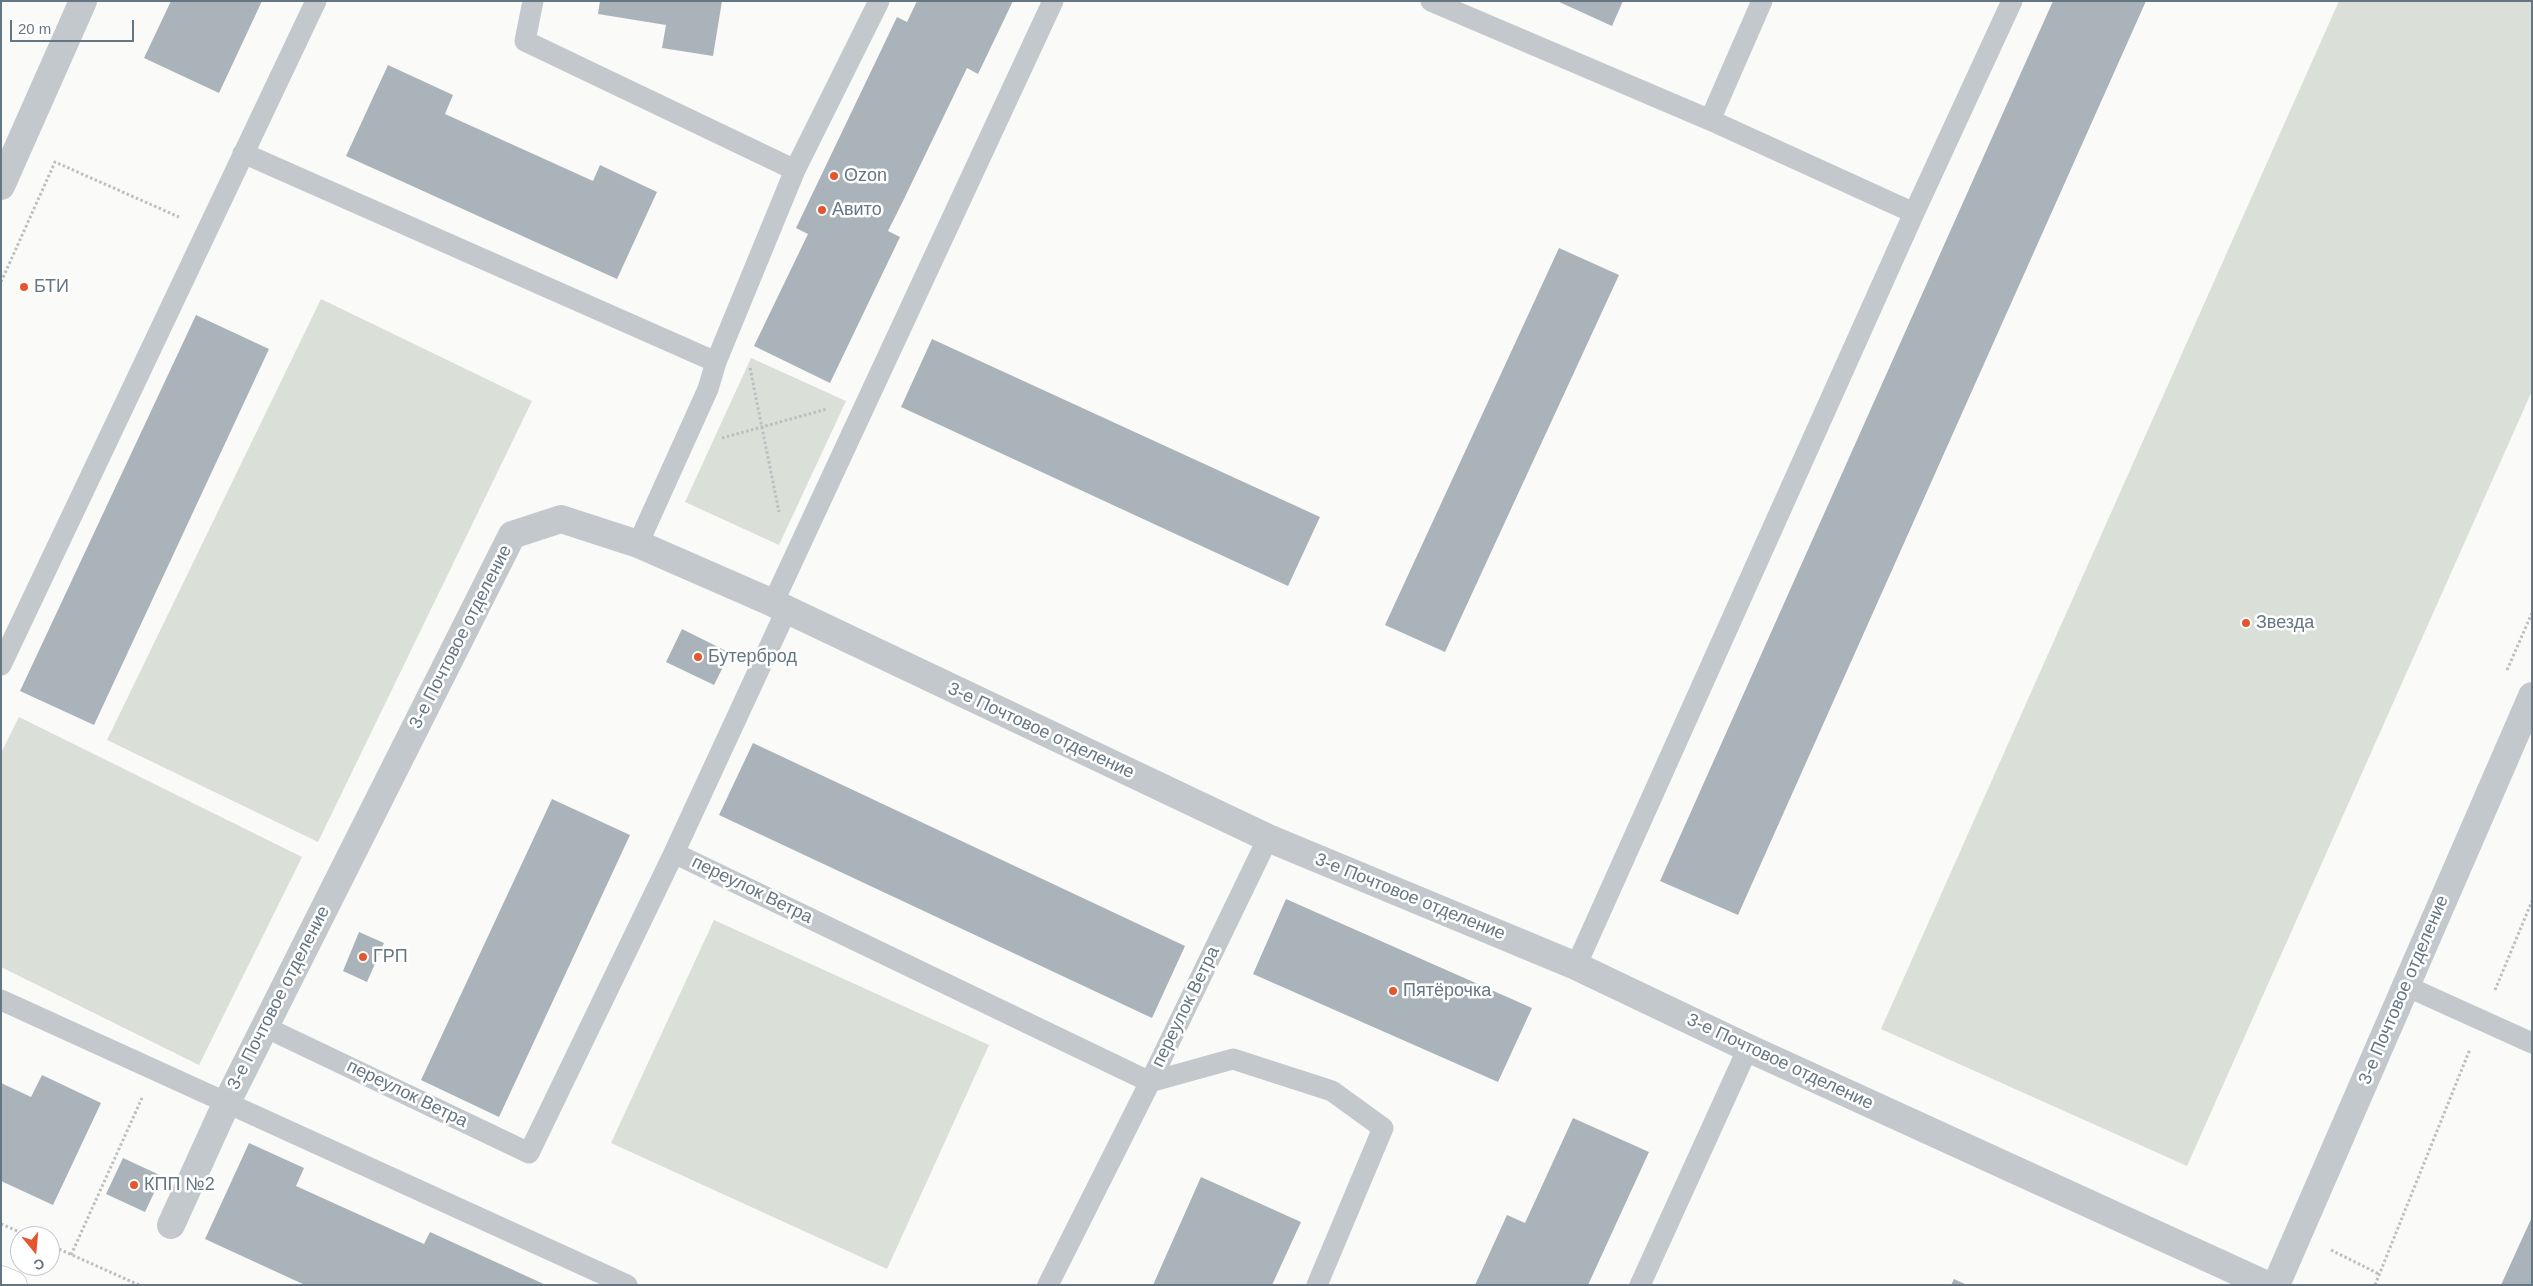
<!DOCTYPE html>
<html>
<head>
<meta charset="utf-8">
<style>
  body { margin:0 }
  #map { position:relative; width:2533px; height:1286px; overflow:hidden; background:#fafaf8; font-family:Helvetica,sans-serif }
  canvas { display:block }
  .frame { position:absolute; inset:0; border:2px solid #657683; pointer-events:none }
  .north { position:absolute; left:10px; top:1226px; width:50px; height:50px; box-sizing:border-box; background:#fff; border:1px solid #c1c8cd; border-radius:50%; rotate:163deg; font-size:14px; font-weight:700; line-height:20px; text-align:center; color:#657683 }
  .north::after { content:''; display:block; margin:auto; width:18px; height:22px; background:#e4572e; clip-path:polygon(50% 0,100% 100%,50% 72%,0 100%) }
  .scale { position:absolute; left:10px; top:20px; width:124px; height:22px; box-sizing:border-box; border:2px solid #657683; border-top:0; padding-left:6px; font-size:15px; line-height:18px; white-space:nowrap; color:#657683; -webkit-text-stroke:4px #fff; paint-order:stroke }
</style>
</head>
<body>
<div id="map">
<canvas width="2533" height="1286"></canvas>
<div class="frame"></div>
<div class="north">С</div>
<div class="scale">20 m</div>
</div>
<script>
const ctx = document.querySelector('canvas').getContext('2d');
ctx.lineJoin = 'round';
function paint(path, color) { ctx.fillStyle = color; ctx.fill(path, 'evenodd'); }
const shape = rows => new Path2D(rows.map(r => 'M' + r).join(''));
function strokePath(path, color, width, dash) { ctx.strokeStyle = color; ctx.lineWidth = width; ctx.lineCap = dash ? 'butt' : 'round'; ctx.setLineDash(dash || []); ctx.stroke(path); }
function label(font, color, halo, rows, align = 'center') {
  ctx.font = font + ' Helvetica,sans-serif'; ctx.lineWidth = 5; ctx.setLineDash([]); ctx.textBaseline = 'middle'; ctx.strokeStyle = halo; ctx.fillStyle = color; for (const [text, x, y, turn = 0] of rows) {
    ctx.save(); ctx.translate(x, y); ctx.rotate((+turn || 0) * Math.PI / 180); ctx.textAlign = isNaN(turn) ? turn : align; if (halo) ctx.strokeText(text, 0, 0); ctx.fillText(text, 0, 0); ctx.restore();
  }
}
const green = shape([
  [2339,1,2532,1,2532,391,2187,1166,1881,1029],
  [321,299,532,401,318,842,107,740],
  [751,358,846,401,779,545,685,502],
  [19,717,302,857,199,1065,1,967,1,753],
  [714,920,989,1045,887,1269,611,1143]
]);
const building = shape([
  [171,1,262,1,219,93,144,58],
  [600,1,722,1,713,56,662,48,666,25,598,14],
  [917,1,1013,1,978,74,967,68,903,201,888,231,900,237,830,383,754,346,808,234,796,228,897,17,907,22],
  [1557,1,1623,1,1612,26],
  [2053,1,2146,1,1738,915,1660,881],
  [388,65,453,95,445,114,593,181,600,165,657,192,617,279,346,156],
  [1559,248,1619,275,1445,652,1385,625],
  [196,315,269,349,94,725,20,691],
  [932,339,1320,517,1288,586,901,407],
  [682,629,730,653,714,685,666,662],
  [753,743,1185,946,1152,1018,719,815],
  [552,799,630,835,499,1117,421,1080],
  [1286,899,1532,1008,1498,1082,1253,974],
  [359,932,384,943,367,982,343,971],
  [42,1075,101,1103,53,1205,1,1181,1,1083,31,1097],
  [1573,1118,1649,1152,1588,1285,1475,1285,1507,1215,1525,1223],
  [249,1143,304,1168,296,1186,424,1244,430,1232,546,1285,305,1285,205,1239],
  [123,1158,162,1176,145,1212,106,1194],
  [1201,1177,1301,1222,1272,1285,1153,1285],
  [2532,1217,2532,1285,2501,1285],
  [1954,1279,1967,1285,1951,1285]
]);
const path = shape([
  [1,282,55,162,179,217],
  [750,368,779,512],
  [722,438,827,409],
  [2507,670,2532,613],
  [2495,990,2532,901],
  [1,1224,29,1236],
  [50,1245,139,1285],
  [2331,1250,2379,1274],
  [71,1255,142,1098],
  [2375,1285,2470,1049]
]);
const service = shape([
  [533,1,525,41,795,170],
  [1431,1,1710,120,1914,213],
  [1710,120,1762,1],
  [243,153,716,362],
  [638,544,708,389,716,362,795,170,879,1],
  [773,603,1053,1],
  [1,665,316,1],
  [674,853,787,609],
  [1576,966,1914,213,2012,1],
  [2406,986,2532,1043],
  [1,1000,627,1285],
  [265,1027,529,1153,674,853,1150,1082,1268,838],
  [1048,1285,1150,1082,1233,1059,1332,1091,1383,1128,1317,1285],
  [1640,1285,1748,1048]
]);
const minor = shape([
  [171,1225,226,1104,512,535,561,519,638,544,773,603,1268,838,1576,966,1748,1048,2267,1285],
  [2276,1285,2532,696]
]);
const tertiary = shape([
  [1,186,83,1]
]);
const secondary = shape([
  [1,1280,13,1285]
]);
const markers = [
  [834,176,5,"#e4572e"],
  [822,210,5,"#e4572e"],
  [24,287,5,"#e4572e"],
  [2246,623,5,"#e4572e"],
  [698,657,5,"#e4572e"],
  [363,957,5,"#e4572e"],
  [1393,991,5,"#e4572e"],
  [134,1185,5,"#e4572e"]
];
const poiNames = [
  ["Ozon",844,176],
  ["Авито",832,210],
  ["БТИ",34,287],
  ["Звезда",2256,623],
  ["Бутерброд",708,657],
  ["ГРП",373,957],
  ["Пятёрочка",1403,991],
  ["КПП №2",144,1185]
];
const streetNames = [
  ["3-е Почтовое отделение",461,637,-63],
  ["3-е Почтовое отделение",1041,731,25],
  ["переулок Ветра",752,890,26],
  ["3-е Почтовое отделение",1410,897,22],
  ["3-е Почтовое отделение",2404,990,-67],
  ["3-е Почтовое отделение",279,998,-63],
  ["переулок Ветра",1186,1007,-64],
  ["3-е Почтовое отделение",1780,1062,25],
  ["переулок Ветра",407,1094,26]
];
paint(green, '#dadfd7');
paint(building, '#aab3b9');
strokePath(secondary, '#b3babf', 29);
strokePath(path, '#bbbfc2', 3, [2.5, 2.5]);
strokePath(service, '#c3c8cc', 21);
strokePath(minor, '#c3c8cc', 28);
strokePath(tertiary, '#c3c8cc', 28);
strokePath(secondary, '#fff', 28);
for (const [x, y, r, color] of markers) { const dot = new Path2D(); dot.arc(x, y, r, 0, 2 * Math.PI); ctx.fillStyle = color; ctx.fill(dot); strokePath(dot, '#fff', 2); }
label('18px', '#657683', '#fff', poiNames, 'left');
label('18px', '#657683', '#fff', streetNames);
</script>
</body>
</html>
